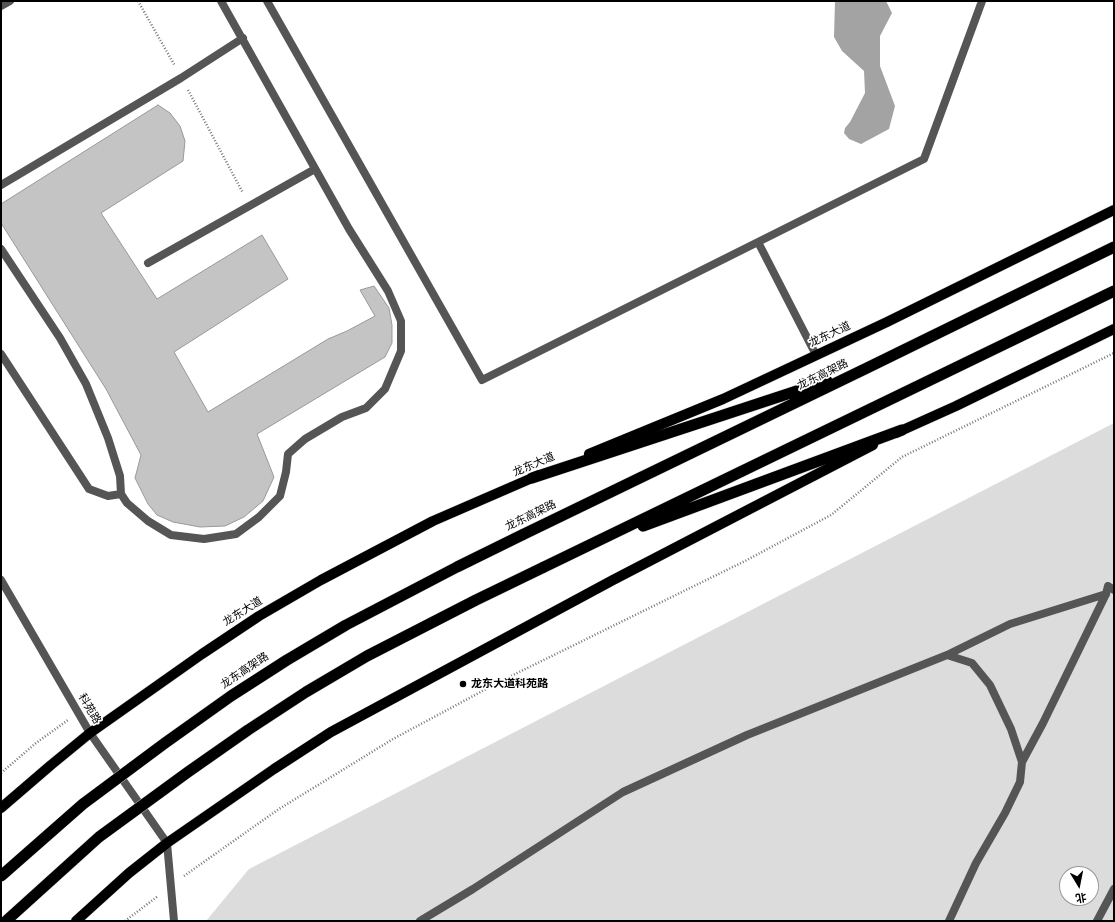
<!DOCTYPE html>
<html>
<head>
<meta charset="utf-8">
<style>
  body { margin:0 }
  #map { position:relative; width:1115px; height:922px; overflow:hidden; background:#fff; font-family:Roboto,"Noto Sans SC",sans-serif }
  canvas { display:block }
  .frame { position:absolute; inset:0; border:2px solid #000; pointer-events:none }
  .north { position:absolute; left:1059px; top:866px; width:40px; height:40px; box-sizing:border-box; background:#fff; border:1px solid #999; border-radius:50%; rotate:170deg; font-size:11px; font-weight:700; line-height:16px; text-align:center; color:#000 }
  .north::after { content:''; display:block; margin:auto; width:14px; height:18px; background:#000; clip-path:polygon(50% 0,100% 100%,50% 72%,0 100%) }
</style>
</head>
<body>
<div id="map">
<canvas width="1115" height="922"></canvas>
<div class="frame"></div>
<div class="north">北</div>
</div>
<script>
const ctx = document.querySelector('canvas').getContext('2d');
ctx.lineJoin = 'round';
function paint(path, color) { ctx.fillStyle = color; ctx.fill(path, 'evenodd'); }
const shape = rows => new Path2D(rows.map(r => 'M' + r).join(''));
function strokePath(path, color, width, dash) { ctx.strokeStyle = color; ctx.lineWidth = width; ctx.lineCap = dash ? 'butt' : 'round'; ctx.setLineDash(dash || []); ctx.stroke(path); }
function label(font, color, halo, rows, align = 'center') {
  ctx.font = font + ' Roboto,"Noto Sans SC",sans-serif'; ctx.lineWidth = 3.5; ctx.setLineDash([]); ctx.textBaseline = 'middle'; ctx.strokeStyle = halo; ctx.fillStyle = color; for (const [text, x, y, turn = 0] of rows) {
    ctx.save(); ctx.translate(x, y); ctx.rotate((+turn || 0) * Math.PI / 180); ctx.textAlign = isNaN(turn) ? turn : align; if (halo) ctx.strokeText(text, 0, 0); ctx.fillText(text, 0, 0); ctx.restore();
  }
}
const green = shape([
  [1114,423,1114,921,206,921,249,869],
  [1067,874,1091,874,1091,898,1067,898]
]);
const water = shape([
  [835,1,886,1,892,13,880,36,880,66,895,106,889,129,861,144,849,139,844,133,845,128,850,122,865,93,864,71,842,51,834,37]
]);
const building = shape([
  [158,105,170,113,180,126,185,141,183,161,101,213,157,299,262,235,288,279,174,352,208,412,328,339,347,331,375,316,360,290,374,286,389,308,392,325,392,343,385,357,257,434,274,477,263,501,244,517,225,526,200,527,173,522,157,515,148,504,135,478,141,455,106,389,1,223,1,204,158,105]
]);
const path = shape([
  [138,1,175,66],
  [188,90,243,193],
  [1,773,36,743,68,720],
  [184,876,208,859,279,809,393,739,503,680,745,561,831,515,902,457,1114,353],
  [125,921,158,896]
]);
const service = shape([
  [267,1,482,380,758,242],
  [1,6,10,1],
  [1,185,181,78,243,38],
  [1,249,60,338,86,384,108,438,120,476,121,494,108,496,89,489,1,354],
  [148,263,315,169],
  [816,355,758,242,924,159,982,1],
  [121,494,127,503,148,521,171,535,204,539,236,534,259,517,280,496,286,472,288,454,305,439,342,417,366,408,385,389,401,351,401,321,388,291,349,229,221,1],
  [947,655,1010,624,1106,594],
  [1022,762,1043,723,1106,594,1108,586,1114,590],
  [167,843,174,921],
  [420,921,473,889,623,792,747,735,947,655,972,663,990,685,1011,729,1022,762,1020,782,1005,813,976,863,949,921],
  [1097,921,1114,889]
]);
const tertiary = shape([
  [1,580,90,733,167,843]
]);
const primary = shape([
  [896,433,956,406,1114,329],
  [589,454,723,399,887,322,1114,210],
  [1,808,51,765,90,733,202,654,259,616,321,580,433,521,539,475],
  [76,921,129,873,167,843,274,769,331,732,613,580,873,445]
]);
const trunk = shape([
  [532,478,827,381],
  [643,526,902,430],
  [522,535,869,367,1114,247],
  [542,568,1114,291]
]);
const trunkBridge = shape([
  [1,876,83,804,165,743,231,696,287,660,346,625,457,567,522,535],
  [6,921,99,837,188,772,248,730,306,692,367,656,476,600,542,568]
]);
const markers = [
  [463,684,4,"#000"]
];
const streetNames = [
  ["龙东大道",830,335,-25],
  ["龙东高架路",823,375,-26],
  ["龙东大道",534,465,-23],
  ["龙东高架路",531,516,-26],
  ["龙东大道",243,612,-32],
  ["龙东高架路",245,671,-34],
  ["科苑路",89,709,59]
];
const poiNames = [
  ["龙东大道科苑路",471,684]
];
paint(green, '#dcdcdc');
paint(water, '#a3a3a3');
paint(building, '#c4c4c4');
strokePath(building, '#999', 1);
strokePath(primary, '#dbdbdb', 11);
strokePath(trunk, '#dbdbdb', 12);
strokePath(path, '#777', 2.5, [1, 2]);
strokePath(service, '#555', 8);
strokePath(tertiary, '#555', 8);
strokePath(primary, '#000', 10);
strokePath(trunk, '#000', 11);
strokePath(trunkBridge, '#dbdbdb', 12, []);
strokePath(trunkBridge, '#000', 11);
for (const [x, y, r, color] of markers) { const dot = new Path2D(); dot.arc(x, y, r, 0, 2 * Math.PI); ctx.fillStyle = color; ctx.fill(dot); strokePath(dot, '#fff', 1.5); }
label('11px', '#000', '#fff', streetNames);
label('bold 11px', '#000', '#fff', poiNames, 'left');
</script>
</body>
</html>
